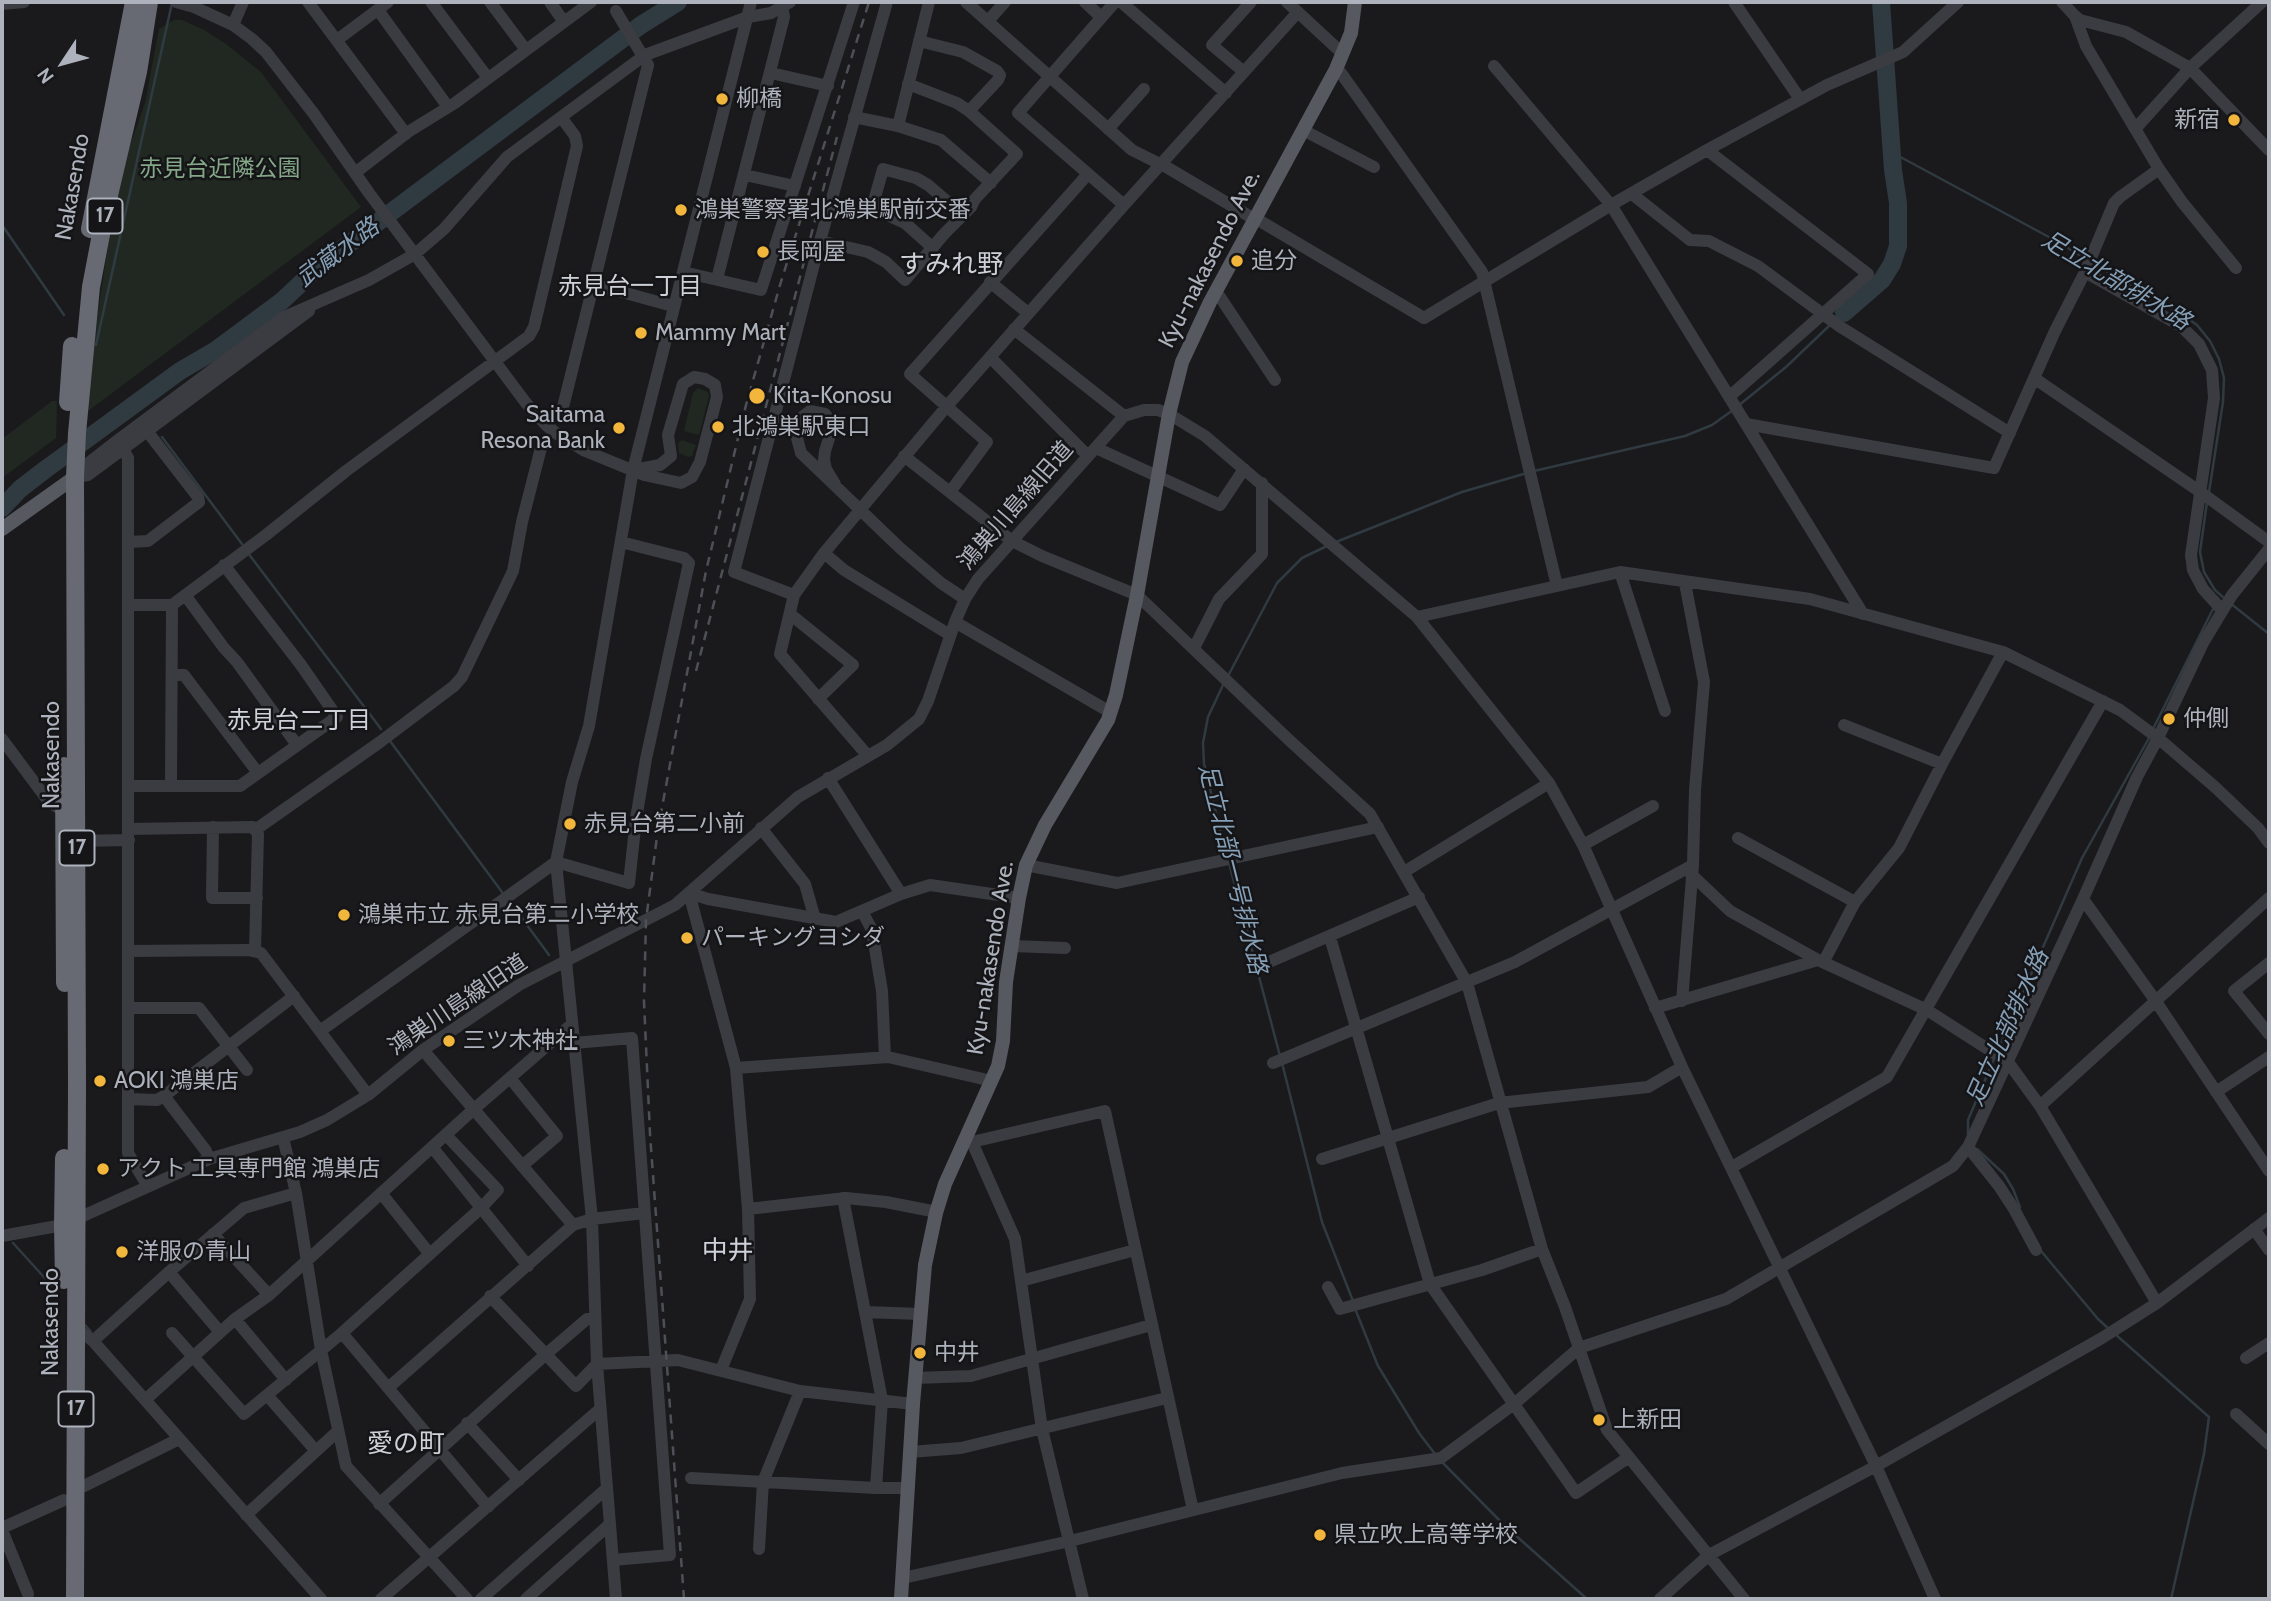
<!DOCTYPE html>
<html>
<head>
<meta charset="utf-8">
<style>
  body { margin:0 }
  #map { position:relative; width:2271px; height:1601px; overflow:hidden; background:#1a1a1d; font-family:Cabin,sans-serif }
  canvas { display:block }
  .frame { position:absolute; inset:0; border:4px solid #adb2bc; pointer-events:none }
  .north { position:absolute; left:28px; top:28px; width:70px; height:70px; -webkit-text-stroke:5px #151518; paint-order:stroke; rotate:234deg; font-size:19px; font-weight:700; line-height:28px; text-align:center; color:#adb2bc }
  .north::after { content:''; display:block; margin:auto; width:24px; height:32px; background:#adb2bc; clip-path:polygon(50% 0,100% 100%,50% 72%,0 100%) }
</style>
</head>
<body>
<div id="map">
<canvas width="2271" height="1601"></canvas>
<div class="frame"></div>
<div class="north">N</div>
</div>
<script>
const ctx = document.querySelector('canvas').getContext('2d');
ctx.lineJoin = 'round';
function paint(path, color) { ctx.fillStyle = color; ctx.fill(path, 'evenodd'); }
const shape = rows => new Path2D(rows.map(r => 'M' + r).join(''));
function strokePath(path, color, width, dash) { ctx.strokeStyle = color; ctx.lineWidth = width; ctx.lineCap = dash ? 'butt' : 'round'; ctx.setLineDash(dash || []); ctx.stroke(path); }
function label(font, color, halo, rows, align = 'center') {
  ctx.font = font + ' Cabin,"Noto Sans JP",sans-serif'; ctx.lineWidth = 5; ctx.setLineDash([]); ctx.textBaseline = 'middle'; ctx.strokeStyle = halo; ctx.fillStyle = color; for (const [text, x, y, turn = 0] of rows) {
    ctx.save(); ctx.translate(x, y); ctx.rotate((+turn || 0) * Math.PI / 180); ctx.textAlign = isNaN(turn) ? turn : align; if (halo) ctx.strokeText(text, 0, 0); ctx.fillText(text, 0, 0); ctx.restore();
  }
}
const green = shape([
  [174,20,182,20,204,30,226,44,261,72,361,207,88,411,90,365,115,199,124,162,145,103,159,29],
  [698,388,708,392,709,396,699,435,684,431,693,393],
  [52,401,57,401,56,438,2,478,2,439],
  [682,440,696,445,692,456,688,457,679,453,678,443]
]);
const stream = shape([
  [1893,153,2060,243,2086,259],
  [2,225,64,315],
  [2092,263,2180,313,2197,325,2210,341,2219,359,2224,378,2223,402,2209,492],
  [1838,318,1844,313],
  [96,345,172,3],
  [1738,406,1786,367,1830,325],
  [162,437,242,544],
  [1534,471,1685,436,1712,425,1733,410],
  [2207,502,2200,552,2204,572,2215,590,2225,599],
  [1336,542,1462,492,1527,473],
  [248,553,381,729],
  [2230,603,2269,634],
  [1228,676,1277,583,1302,558,1327,546],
  [1223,685,1208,717,1203,743,1204,764,1226,854],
  [2153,729,2213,609],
  [390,741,502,892],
  [1229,863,1280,1056],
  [510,902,549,955],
  [1998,1050,2082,858,2149,738],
  [1282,1063,1322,1222,1353,1301],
  [1968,1135,1968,1120,1994,1059],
  [1977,1149,2004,1174,2013,1189,2020,1207],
  [13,1243,52,1286],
  [2041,1251,2098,1319,2110,1330],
  [1356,1311,1378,1366,1419,1433,1435,1454],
  [85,1325,91,1332],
  [2115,1334,2209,1417,2204,1454,2171,1599],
  [1442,1462,1504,1525,1587,1599]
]);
const river = shape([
  [1844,313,1882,280,1892,264,1898,246,1898,203,1893,170,1881,2],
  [2,508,20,489,46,469,180,371,216,350,282,301,318,267,641,25,678,2]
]);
const minor = shape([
  [176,2,194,7,233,25,252,39,266,52,314,114,369,193,526,403,546,425,557,434,583,450,644,475,681,483,692,477,700,462,717,397,715,385,705,379,694,377,683,384,668,435,671,456,660,465,633,470],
  [308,2,406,134],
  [431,2,488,78],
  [490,2,526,50],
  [550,2,564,22],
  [966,2,1132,150,1168,168,1249,216,1260,221,1424,318,1611,205,1707,150,1827,85,1903,52,1958,2],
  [1085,2,1101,17],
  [1115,2,1018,113,1124,205],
  [1121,2,1226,93],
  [1287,2,1342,53],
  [1734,2,1800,99],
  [2062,2,2075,16,2086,46,2159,169,2182,202,2236,268],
  [2,4,24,2],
  [378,10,448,107],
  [2075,16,2080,20,2126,32,2190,68,2269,150],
  [988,21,1005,2],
  [233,25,243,2],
  [337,40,388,2],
  [919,41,963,52,997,71,1000,75,998,80,969,111],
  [1494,66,1611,205,1863,614],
  [1336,69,1341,73,1482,272,1557,586],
  [1244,72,1212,45,1251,2],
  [771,73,828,86],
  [854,117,898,126,941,140,991,183],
  [898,126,929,2],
  [2136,128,2190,68,2262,2],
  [1108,129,1144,89],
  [1303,130,1374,167],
  [1707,150,1868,274,1729,397],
  [355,173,408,132,455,103,591,2],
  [745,175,795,186],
  [1632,194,1690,240,1709,241,1758,266,1839,326,2010,433],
  [820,241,868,252,886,262,905,280,944,234,971,207,975,199,1017,154,969,111,957,103,908,84],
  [933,248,905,223,872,208,883,169,916,178,928,185,963,215],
  [683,272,761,290,854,2],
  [2085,272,2181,326,2199,344,2212,370,2214,398,2191,555,2193,570,2203,589,2222,610],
  [717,279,784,17,782,6],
  [990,282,1028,313],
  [593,284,669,305],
  [1215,292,1220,297,1275,380],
  [1014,329,1124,416],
  [990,357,1088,456],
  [2034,378,2199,491,2269,542],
  [561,415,648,65],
  [1746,424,1994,468,2055,331,2085,272,2114,203,2120,197,2159,169],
  [118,440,128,458,128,1153,147,1185],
  [1096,448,1220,505,1244,469],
  [904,456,1012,541,1042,556,1137,595,1288,739,1370,814,1467,983,1542,1249,1565,1307,1607,1430,1744,1599],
  [75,477,86,465,118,440,282,318,369,280,415,254,444,229,507,157,645,55,748,17,771,13,790,2],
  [75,477,88,475,309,311],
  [835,484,826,469,824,460,825,451,831,432,831,422,825,414,810,411,801,418,797,438,801,453,900,548,941,583,965,599],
  [950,492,987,442,910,374,1088,174],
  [128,542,148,541,199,502,198,497,147,431],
  [824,553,844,570,950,635],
  [1620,572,1665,711],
  [185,595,224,648,237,662,297,745],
  [794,595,734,572,820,241,887,2],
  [129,605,172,605,266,535,346,471,529,336,534,327,577,146,575,136,561,117],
  [790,614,853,665,818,699],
  [1417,617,1620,572,1810,599,2003,652,2120,710,2158,738,2215,787,2258,828,2269,843],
  [955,622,1110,712],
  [1194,648,1219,599,1262,554,1262,483],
  [172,675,184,675,258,773],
  [1844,725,1942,764],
  [2,739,49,802,64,811],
  [868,756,780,654,794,595,824,553,947,406,1124,205,1298,12],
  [828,778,901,894],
  [171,785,172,605],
  [128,786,240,786,337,717,301,665,224,565],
  [213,827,212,898,257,898],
  [761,828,805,884,815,919],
  [128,829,253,827,258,834,255,950],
  [255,830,380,742,454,686,462,677,513,571,522,522,542,444],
  [1738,838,1855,902],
  [77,841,129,840],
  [1583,845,1653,806],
  [1026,865,1117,883,1378,827],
  [1404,872,1549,783],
  [1691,874,1730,911,1818,960],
  [689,893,736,1068,748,1209,750,1299,721,1370],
  [689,893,708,899,836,922,901,894,930,885,1019,898],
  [2083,899,2155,1000,2269,1171],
  [862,911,872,930,882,991,885,1057],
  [1330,937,1430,1284,1576,1493,1629,1457],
  [1012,946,1065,948],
  [128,951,248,950,261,953,368,1095],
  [1824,961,1855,902,1899,848,1942,764,2003,652],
  [1269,962,1419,897],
  [2269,963,2234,991,2269,1034],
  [1682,1001,1693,865,1695,790,1704,682,1685,583],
  [129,1008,199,1008,247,1070],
  [1655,1008,1818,960,1927,1010,2008,1062,2040,1106,2157,1303],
  [320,1031,556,862,629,883,636,819,646,759,689,563,684,558,621,542],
  [574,1043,632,1038,670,1555,613,1560],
  [423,1050,573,1225],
  [1273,1063,1515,962,1693,865],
  [736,1068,888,1057,992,1081],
  [510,1078,557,1136,522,1166],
  [2216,1092,2269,1057],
  [164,1096,206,1151,209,1159],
  [128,1099,157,1100,164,1096,294,996],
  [2040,1106,2269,898],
  [283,1137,296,1193,321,1350,346,1466,467,1599],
  [966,1140,972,1142,1015,1239,1042,1429,1083,1599],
  [972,1142,1105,1111,1193,1510],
  [432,1147,528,1266],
  [1968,1147,1999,1186,2014,1209,2036,1250],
  [1322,1159,1499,1103,1648,1087,1682,1067],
  [1732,1167,1887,1077,2103,701],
  [381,1193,429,1253],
  [843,1198,882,1400,876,1488],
  [748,1209,846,1198,886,1202,937,1212],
  [2254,1229,2269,1250],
  [213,1234,269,1295],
  [2,1236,63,1225,209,1159,300,1132,327,1120,368,1095,423,1050,519,985,675,905,798,797,887,745,919,719,928,701,955,622,965,599,978,579,1124,416,1144,410,1158,410,1169,414,1205,436,1417,617,1549,783,1583,845,1682,1067,1876,1466,1935,1599],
  [169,1272,220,1332],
  [1021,1281,1135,1250],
  [1328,1287,1340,1309,1482,1270,1542,1249],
  [490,1296,576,1386,597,1364,678,1360,800,1391,913,1404],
  [865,1312,920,1314],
  [235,1319,286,1380],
  [76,1328,93,1341,321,1599],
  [172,1333,244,1414,342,1333,481,1208,498,1190,446,1135],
  [342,1333,488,1507],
  [93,1341,169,1272,244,1208,296,1193],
  [2246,1358,2269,1343],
  [915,1378,971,1376,1151,1325],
  [388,1388,573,1225,592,1219,644,1213],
  [267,1395,316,1451],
  [145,1400,235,1319,269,1295,474,1109,572,1024],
  [2236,1414,2269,1444],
  [467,1423,519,1480],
  [910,1452,961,1448,1167,1398],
  [691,1478,876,1488,908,1488],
  [75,1487,84,1486,179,1439],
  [379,1504,545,1355,587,1319,595,1319],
  [246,1515,338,1431],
  [2,1528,64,1500],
  [2,1530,28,1594],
  [759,1549,763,1482,800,1391],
  [903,1578,1070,1541,1342,1473,1441,1458,1514,1404,1579,1348,1726,1299,1953,1166,1968,1147,2083,899,2137,777,2158,738,2203,643,2232,595,2269,549],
  [381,1599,600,1409],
  [481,1599,606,1489],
  [526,1599,610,1524],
  [616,1599,597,1364,592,1219,556,862,572,782,589,726,633,470,751,2],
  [1660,1599,1709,1555,1876,1466,2102,1338,2157,1303,2269,1218]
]);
const major = shape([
  [2,529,75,477],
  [901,1599,913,1404,925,1265,936,1213,945,1184,998,1066,1003,1041,1006,982,1019,898,1026,865,1045,825,1108,720,1116,695,1137,595,1169,414,1182,362,1210,302,1336,69,1351,33,1355,2]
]);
const highway = shape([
  [90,229,134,2],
  [68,402,72,346],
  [64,766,65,983],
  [64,1158,63,1225,64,1280],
  [75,1599,77,1086,75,477,77,433,91,287,106,208,138,72,149,2]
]);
const rail = shape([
  [696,671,837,137],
  [684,1599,650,1134,644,1002,646,920,658,829,706,571,746,405,780,285,869,2]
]);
const minorBridge = shape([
  [616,11,648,65]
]);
const markers = [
  [722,99,7,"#f2b63d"],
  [2234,120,7,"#f2b63d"],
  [681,210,7,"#f2b63d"],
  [763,252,7,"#f2b63d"],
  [1237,261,7,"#f2b63d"],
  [641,333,7,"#f2b63d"],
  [757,396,9,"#f2b63d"],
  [718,427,7,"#f2b63d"],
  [619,428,7,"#f2b63d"],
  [2169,719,7,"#f2b63d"],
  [570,824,7,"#f2b63d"],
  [344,915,7,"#f2b63d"],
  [687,938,7,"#f2b63d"],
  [449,1041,7,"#f2b63d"],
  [100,1081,7,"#f2b63d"],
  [103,1169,7,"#f2b63d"],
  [122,1252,7,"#f2b63d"],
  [920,1353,7,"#f2b63d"],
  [1599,1420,7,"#f2b63d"],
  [1320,1535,7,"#f2b63d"]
];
const shields = [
  [105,216,35],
  [77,848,35],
  [76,1409,35]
];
const shieldNames = [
  ["17",105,216],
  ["17",77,848],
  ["17",76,1409]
];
const poiNames = [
  ["柳橋",736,99],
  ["新宿",2220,120,"right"],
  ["鴻巣警察署北鴻巣駅前交番",695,210],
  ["長岡屋",777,252],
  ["追分",1251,261],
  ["Mammy Mart",655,333],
  ["Kita-Konosu",773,396],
  ["Saitama",605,415,"right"],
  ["Resona Bank",605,441,"right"],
  ["北鴻巣駅東口",732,427],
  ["仲側",2183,719],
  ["赤見台第二小前",584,824],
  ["鴻巣市立 赤見台第二小学校",358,915],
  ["パーキングヨシダ",701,938],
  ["三ツ木神社",463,1041],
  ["AOKI 鴻巣店",114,1081],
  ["アクト 工具専門館 鴻巣店",117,1169],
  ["洋服の青山",136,1252],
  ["中井",934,1353],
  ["上新田",1613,1420],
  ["県立吹上高等学校",1334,1535]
];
const parkNames = [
  ["赤見台近隣公園",220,169]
];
const streetNames = [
  ["Nakasendo",73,187,-80],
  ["Kyu-nakasendo Ave.",1210,259,-63],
  ["鴻巣川島線旧道",1016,506,-49],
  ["Nakasendo",52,755,-90],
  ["Kyu-nakasendo Ave.",991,958,-81],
  ["鴻巣川島線旧道",458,1005,-34],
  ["Nakasendo",51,1322,-90]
];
const waterNames = [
  ["武蔵水路",338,253,-37],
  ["足立北部排水路",2116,281,31],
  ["足立北部一号排水路",1232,869,76],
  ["足立北部排水路",2008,1028,-66]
];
const neighbourhoodNames = [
  ["赤見台一丁目",630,287],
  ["赤見台二丁目",299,721]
];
const quarterNames = [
  ["すみれ野",951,265],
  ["中井",728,1251],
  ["愛の町",406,1444]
];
paint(green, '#202821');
strokePath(stream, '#303a41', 2.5);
strokePath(river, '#303a41', 18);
strokePath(minor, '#3b3c42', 12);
strokePath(major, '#575961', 14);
strokePath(highway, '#676a73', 18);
strokePath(rail, '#4e5057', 2.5, [9, 7]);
strokePath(minorBridge, '#3b3c42', 12);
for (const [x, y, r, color] of markers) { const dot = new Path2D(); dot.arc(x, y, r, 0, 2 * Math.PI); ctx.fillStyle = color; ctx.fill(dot); strokePath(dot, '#151518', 2.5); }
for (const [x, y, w] of shields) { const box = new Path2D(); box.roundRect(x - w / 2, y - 17.5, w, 35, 5); ctx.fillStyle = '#151518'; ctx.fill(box); strokePath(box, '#adb2bc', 2); }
label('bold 21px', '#adb2bc', null, shieldNames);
label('23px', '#adb2bc', '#151518', poiNames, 'left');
label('23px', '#84a787', '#151518', parkNames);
label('23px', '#adb2bc', '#151518', streetNames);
label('italic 24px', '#859fb6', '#151518', waterNames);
label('24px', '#ced1d8', '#151518', neighbourhoodNames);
label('26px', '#ced1d8', '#151518', quarterNames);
</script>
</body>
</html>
